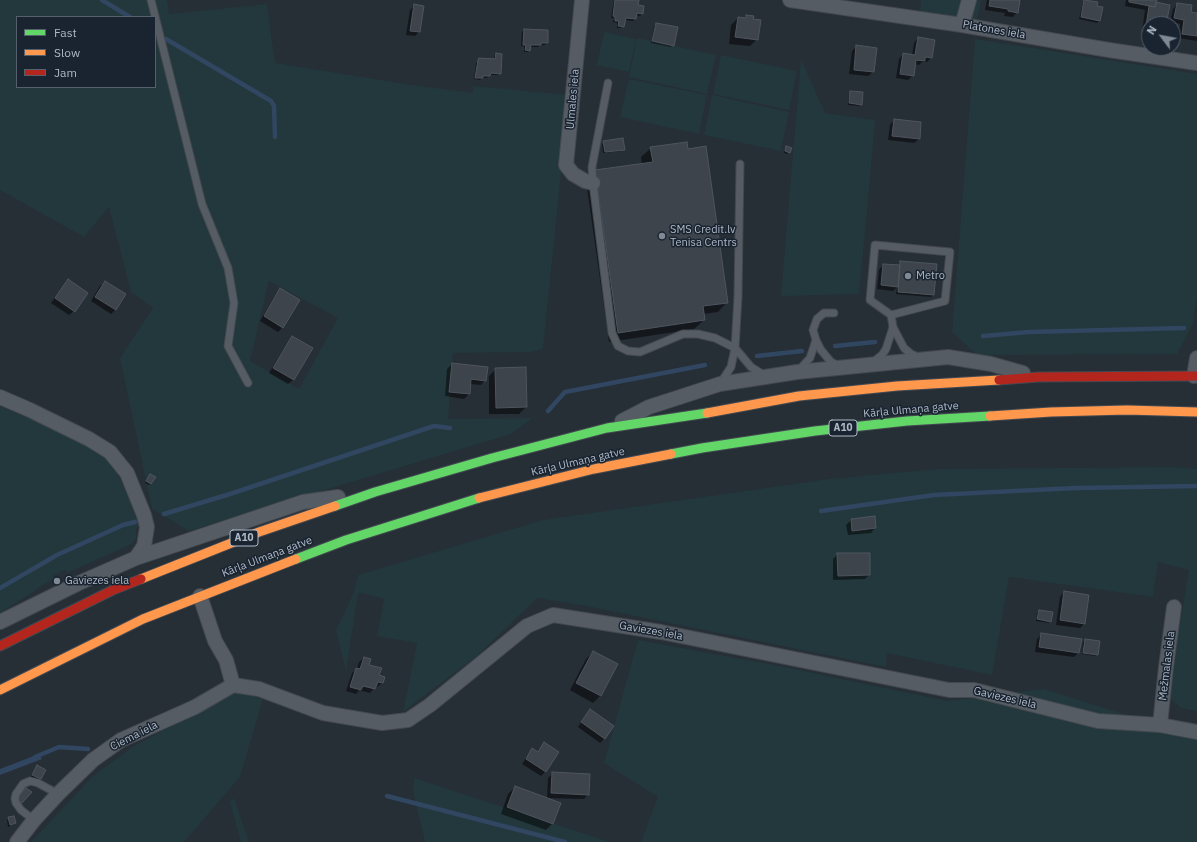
<!DOCTYPE html>
<html>
<head>
<meta charset="utf-8">
<style>
  body { margin:0 }
  #map { position:relative; width:1197px; height:842px; overflow:hidden; background:#262e36; font-family:"IBM Plex Sans",sans-serif }
  canvas { display:block }
  .legend { position:absolute; left:16px; top:16px; width:140px; height:72px; box-sizing:border-box; background:#192430; border:1px solid #55606d; margin:0; padding:5px 7px; list-style:none; font-size:12px; color:#afb9c8 }
  .legend li { display:flex; align-items:center; gap:8px; height:20px }
  .legend b { width:20px; border:1px solid #55606d }
  .north { position:absolute; left:1141px; top:16px; width:40px; height:40px; box-sizing:border-box; background:#192430; border:1px solid #55606d; border-radius:50%; rotate:302deg; font-size:11px; font-weight:700; line-height:16px; text-align:center; color:#afb9c8 }
  .north::after { content:''; display:block; margin:auto; width:14px; height:18px; background:#7f8895; clip-path:polygon(50% 0,100% 100%,50% 72%,0 100%) }
</style>
</head>
<body>
<div id="map">
<canvas width="1197" height="842"></canvas>
<ul class="legend">
<li><b style="height:5px;background:#63d668"></b>Fast</li>
<li><b style="height:5px;background:#ff974d"></b>Slow</li>
<li><b style="height:5px;background:#b3261e"></b>Jam</li>
</ul>
<div class="north">N</div>
</div>
<script>
const ctx = document.querySelector('canvas').getContext('2d');
ctx.lineJoin = 'round';
function paint(path, color) { ctx.fillStyle = color; ctx.fill(path, 'evenodd'); }
const shape = rows => new Path2D(rows.map(r => 'M' + r).join(''));
function strokePath(path, color, width, dash) { ctx.strokeStyle = color; ctx.lineWidth = width; ctx.lineCap = dash ? 'butt' : 'round'; ctx.setLineDash(dash || []); ctx.stroke(path); }
function label(font, color, halo, rows, align = 'center') {
  ctx.font = font + ' "IBM Plex Sans",sans-serif'; ctx.lineWidth = 3; ctx.setLineDash([]); ctx.textBaseline = 'middle'; ctx.strokeStyle = halo; ctx.fillStyle = color; for (const [text, x, y, turn = 0] of rows) {
    ctx.save(); ctx.translate(x, y); ctx.rotate((+turn || 0) * Math.PI / 180); ctx.textAlign = isNaN(turn) ? turn : align; if (halo) ctx.strokeText(text, 0, 0); ctx.fillText(text, 0, 0); ctx.restore();
  }
}
const green = shape([
  [0,0,167,0,169,14,267,4,275,63,405,84,473,93,473,86,569,95,543,349,532,352,453,353,448,419,533,418,511,434,189,531,152,509,120,358,153,308,131,292,109,207,84,237,0,190],
  [17,17,155,17,155,87,17,87],
  [269,281,338,318,299,389,250,361],
  [921,0,981,0,977,20,920,11],
  [604,32,636,39,629,72,597,65],
  [637,38,716,55,707,94,629,77],
  [975,39,1197,74,1197,297,1193,324,1177,354,977,355,952,332],
  [721,55,797,71,789,110,713,94],
  [801,59,825,113,875,120,867,212,859,294,781,296],
  [629,79,707,95,699,134,620,117],
  [712,95,789,112,781,151,704,135],
  [0,406,90,444,113,464,134,508,140,526,136,528,136,538,132,544,67,573,65,570,53,576,54,579,39,587,35,591,0,613],
  [1173,467,1197,469,1197,711,1181,708,1168,697,1189,570,1158,562,1153,597,1009,577,992,675,887,653,886,667,586,606,537,598,477,656,403,712,417,643,377,636,384,599,362,593,358,594,346,671,336,630,354,592,358,575,543,520,829,479,939,469],
  [638,640,780,666,947,701,1044,689,1197,737,1197,842,641,842,658,797,604,763],
  [234,691,263,699,240,777,184,842,31,842,93,776,134,746],
  [414,778,610,842,425,842,413,791],
  [234,798,249,842,241,842,230,802]
]);
const water = shape([
  [39,754,42,759,0,775,0,769]
]);
const shadow = shape([
  [614,0,638,0,637,6,642,14,640,16,636,15,635,19,633,21,624,20,623,26,621,28,617,28,617,23,613,22,614,18,611,18],
  [987,0,1019,0,1017,12,1013,17,1004,16,1005,13,985,10],
  [1085,0,1096,7,1101,8,1099,21,1097,23,1079,19,1083,2],
  [1126,0,1156,0,1165,24,1149,24,1149,39,1141,38,1145,10,1125,6],
  [1177,4,1190,13,1197,14,1197,41,1178,38,1180,24,1170,22,1173,9],
  [414,6,419,32,415,36,406,35,410,10],
  [746,16,752,20,757,39,750,46,729,44,731,25,738,18,743,19],
  [656,24,673,45,671,47,651,43,654,26],
  [524,30,547,31,547,43,545,45,540,45,538,47,530,47,530,50,528,52,524,52,524,46,521,46,522,32],
  [918,38,931,58,927,62,922,62,919,65,914,64,913,75,908,80,896,78,899,59,903,54,912,56,914,43],
  [1149,45,1149,48,1158,48,1156,50,1148,49],
  [857,46,873,72,868,76,849,74,852,51],
  [496,54,500,73,498,75,489,75,487,78,482,78,480,80,474,79,476,63,480,59,494,60,494,56],
  [851,92,861,104,859,106,848,105,849,94],
  [894,120,919,139,914,143,888,140,890,125],
  [604,142,624,149,622,151,603,153,602,144],
  [786,147,789,152,787,154,784,153],
  [651,148,727,302,718,312,703,314,704,320,694,329,609,342,586,181,642,165,641,157],
  [901,262,935,264,933,295,931,297,896,294,897,287,893,291,877,289,879,270,883,265,898,266],
  [68,280,74,311,69,315,51,303],
  [105,282,116,309,111,314,91,301,100,286],
  [280,290,283,327,278,332,260,321,276,294],
  [292,337,311,348,293,380,288,384,269,373,288,342],
  [452,364,485,380,481,385,470,384,469,394,464,399,445,396,447,369],
  [496,369,526,407,519,414,489,414,489,376],
  [149,477,151,484,149,485,145,483],
  [874,518,875,528,871,533,848,535,846,525,851,520],
  [838,554,869,575,865,579,833,580,833,559],
  [1064,592,1085,623,1080,628,1056,625,1060,597],
  [1039,611,1051,621,1049,623,1036,621,1037,613],
  [1042,634,1078,653,1074,657,1035,652,1037,639],
  [1085,640,1097,654,1095,656,1082,654,1083,642],
  [593,652,616,664,600,696,593,703,570,690,586,659],
  [364,658,368,665,378,676,382,683,377,687,375,687,370,693,359,690,356,694,346,691,352,673,357,669,359,662],
  [586,715,604,739,600,743,578,727],
  [544,743,546,771,541,776,522,764,532,750,537,752],
  [37,766,40,778,38,780,31,777],
  [553,773,588,794,584,799,547,798,548,778],
  [515,787,553,823,546,830,501,814,508,794],
  [9,818,15,823,8,827,7,820]
]);
const stream = shape([
  [102,0,130,17],
  [166,39,271,101,274,106,275,137],
  [983,336,1029,332,1184,328],
  [835,346,875,342],
  [757,356,802,351],
  [548,411,565,392,705,365],
  [821,511,934,495,1076,488,1197,486],
  [164,514,230,494,434,426,450,428],
  [0,588,57,555,123,525,135,522],
  [35,757,59,747,88,749],
  [387,796,565,842]
]);
const building = shape([
  [615,0,639,0,638,5,644,6,643,14,637,13,636,19,626,18,624,27,618,26,619,21,615,21,615,17,613,16,615,0],
  [990,0,1020,0,1018,13,1008,11,1008,9,989,6,990,0],
  [1084,0,1098,2,1097,6,1103,7,1100,21,1081,17,1084,0],
  [1129,0,1157,0,1155,7,1129,2,1129,0],
  [1156,2,1170,5,1166,24,1149,24,1149,34,1145,33,1149,6,1155,7,1156,2],
  [1177,3,1192,5,1191,12,1197,13,1197,36,1182,34,1184,20,1174,18,1177,3],
  [414,4,424,6,420,32,410,31,414,4],
  [746,15,754,16,753,19,761,20,758,40,735,37,738,17,746,18,746,15],
  [656,23,678,27,674,46,652,41,656,23],
  [524,29,548,30,548,43,541,43,541,45,531,45,530,51,525,50,526,45,523,45,524,29],
  [918,37,935,40,932,58,925,57,925,61,916,60,914,76,900,74,903,53,915,55,918,37],
  [856,45,877,48,874,72,854,70,856,45],
  [496,53,502,54,501,74,491,73,490,76,483,76,483,78,475,78,478,60,479,58,495,59,496,53],
  [850,91,863,92,862,105,849,103,850,91],
  [894,119,921,122,920,139,892,136,894,119],
  [623,138,625,150,605,152,603,141,623,138],
  [687,142,688,149,706,146,728,303,703,306,705,320,618,333,595,170,653,162,650,147,687,142],
  [786,146,792,148,790,153,785,151,786,146],
  [900,261,937,264,934,295,898,292,900,261],
  [883,264,900,265,898,287,881,285,883,264],
  [68,279,88,293,75,312,55,298,68,279],
  [105,281,126,294,116,310,95,297,105,281],
  [280,288,300,300,283,328,264,316,280,288],
  [292,336,313,348,294,380,273,368,292,336],
  [452,363,488,367,486,381,471,379,470,394,449,392,452,363],
  [526,367,527,407,496,408,495,368,526,367],
  [150,474,156,477,151,484,146,481,150,474],
  [875,516,876,528,852,531,851,519,875,516],
  [837,553,870,553,870,575,838,576,837,553],
  [1064,591,1089,595,1085,624,1060,620,1064,591],
  [1039,610,1053,612,1051,622,1037,619,1039,610],
  [1041,633,1082,639,1079,653,1039,647,1041,633],
  [1085,639,1100,641,1098,655,1083,653,1085,639],
  [593,651,618,664,601,696,576,683,593,651],
  [364,657,371,659,369,665,382,668,379,675,385,677,383,683,378,682,375,689,363,686,361,690,350,687,356,668,360,669,364,657],
  [590,709,614,726,605,739,581,722,590,709],
  [544,742,559,752,546,772,526,759,532,748,538,752,544,742],
  [37,765,46,770,41,779,32,775,37,765],
  [552,772,590,774,589,795,551,793,552,772],
  [515,786,561,803,553,824,507,807,515,786],
  [26,788,32,792,22,803,17,799,26,788],
  [14,816,16,823,10,825,8,817,14,816]
]);
const lane = shape([
  [151,0,202,204,228,268,234,303,228,346,248,383],
  [608,83,592,167,593,183,612,333,618,346,628,351,640,352,683,334,698,334,715,338,735,348,751,367,764,375],
  [834,313,824,313,817,319,813,330,816,340,821,350,831,362,839,366],
  [891,315,945,301,950,252,875,245,870,300,891,315,893,327,904,348,911,354,918,357],
  [873,362,882,355,886,349,893,327],
  [798,371,810,358,816,340],
  [720,384,731,367,735,348,738,297,740,164],
  [34,820,21,810,16,803,15,799,16,794,23,784,30,781,38,783,58,794]
]);
const street = shape([
  [582,0,566,165,573,174,585,181,593,183],
  [790,0,962,25,1109,50,1197,63],
  [962,25,969,0],
  [1194,376,1197,358],
  [0,397,30,410,89,439,110,452,127,473,144,515,147,527,144,546,136,558],
  [622,421,649,407,720,384,797,372,948,357,991,364,1023,373],
  [200,596,215,641,226,660,233,685],
  [0,622,79,583,136,558,303,502,338,497],
  [233,685,259,689,323,713,382,723,408,720,430,705,527,626,553,615,661,632,949,690,974,690,1098,721,1160,725,1197,732],
  [1160,725,1166,667,1174,607],
  [17,842,34,820,58,794,93,760,121,740,195,707,233,685]
]);
const fast = shape([
  [671,454,702,448,815,431,907,421,990,416],
  [335,506,375,492,492,458,607,428,707,413],
  [296,559,346,540,479,498]
]);
const slow = shape([
  [707,413,799,396,897,386,999,380],
  [990,416,1051,412,1127,410,1197,412],
  [479,498,594,469,671,454],
  [141,579,259,532,335,506],
  [0,690,143,619,296,559]
]);
const jam = shape([
  [999,380,1039,377,1197,376],
  [0,646,113,590,141,579]
]);
const markers = [
  [662,236,4,"#7f8895"],
  [908,276,4,"#7f8895"],
  [57,581,4,"#7f8895"]
];
const shields = [
  [843,428,28],
  [244,538,28]
];
const shieldNames = [
  ["A10",843,428],
  ["A10",244,538]
];
const streetNames = [
  ["Platones iela",994,30,10],
  ["Ulmales iela",573,99,-85],
  ["Kārļa Ulmaņa gatve",911,410,-5],
  ["Kārļa Ulmaņa gatve",578,462,-13],
  ["Kārļa Ulmaņa gatve",267,557,-21],
  ["Gaviezes iela",651,631,10],
  ["Mežmalas iela",1167,666,-83],
  ["Gaviezes iela",1005,698,13],
  ["Ciema iela",134,736,-27]
];
const poiNames = [
  ["SMS Credit.lv",670,230],
  ["Tenisa Centrs",670,243],
  ["Metro",916,276],
  ["Gaviezes iela",65,581]
];
paint(green, '#23383c');
paint(water, '#314661');
paint(shadow, '#0007');
strokePath(stream, '#314661', 4.5);
paint(building, '#3e444c');
strokePath(building, '#4e555e', 1);
strokePath(lane, '#43484e', 9);
strokePath(street, '#43484e', 16);
strokePath(fast, '#434951', 11);
strokePath(slow, '#434951', 11);
strokePath(jam, '#434951', 11);
strokePath(lane, '#565c64', 7);
strokePath(street, '#565c64', 14);
strokePath(fast, '#63d668', 9);
strokePath(slow, '#ff974d', 9);
strokePath(jam, '#b3261e', 9);
for (const [x, y, r, color] of markers) { const dot = new Path2D(); dot.arc(x, y, r, 0, 2 * Math.PI); ctx.fillStyle = color; ctx.fill(dot); strokePath(dot, '#192430', 1.5); }
for (const [x, y, w] of shields) { const box = new Path2D(); box.roundRect(x - w / 2, y - 8, w, 16, 3); ctx.fillStyle = '#192430'; ctx.fill(box); strokePath(box, '#afb9c8', 1); }
label('bold 10px', '#afb9c8', null, shieldNames);
label('11px', '#afb9c8', '#192430', streetNames);
label('11px', '#afb9c8', '#192430', poiNames, 'left');
</script>
</body>
</html>
